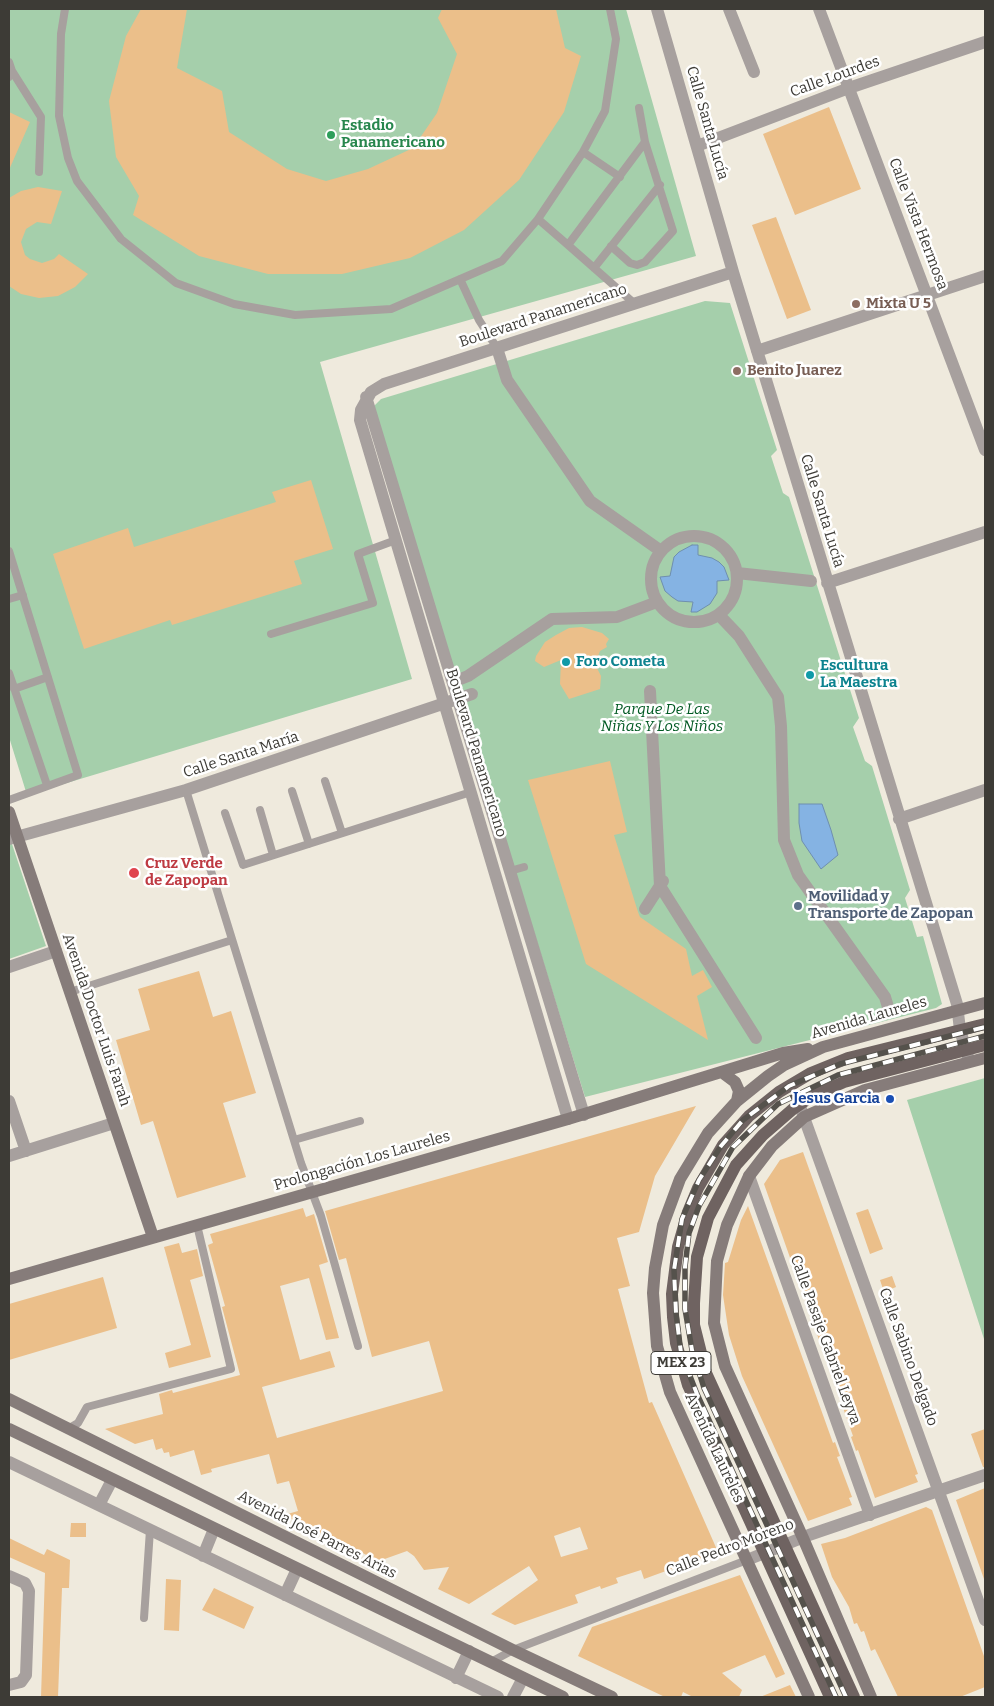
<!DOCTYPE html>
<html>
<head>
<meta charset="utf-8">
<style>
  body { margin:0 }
  #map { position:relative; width:994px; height:1706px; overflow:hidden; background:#efeadd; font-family:Bitter,serif }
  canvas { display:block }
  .frame { position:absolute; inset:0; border:10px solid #3d3b36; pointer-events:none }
</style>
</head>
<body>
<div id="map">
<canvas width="994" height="1706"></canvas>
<div class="frame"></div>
</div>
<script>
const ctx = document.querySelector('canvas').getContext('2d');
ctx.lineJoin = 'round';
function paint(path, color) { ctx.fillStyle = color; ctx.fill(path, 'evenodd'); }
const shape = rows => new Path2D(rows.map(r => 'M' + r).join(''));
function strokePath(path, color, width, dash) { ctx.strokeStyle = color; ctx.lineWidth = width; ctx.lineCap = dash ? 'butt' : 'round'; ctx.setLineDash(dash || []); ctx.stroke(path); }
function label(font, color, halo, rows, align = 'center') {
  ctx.font = font + ' Bitter,serif'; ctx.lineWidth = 5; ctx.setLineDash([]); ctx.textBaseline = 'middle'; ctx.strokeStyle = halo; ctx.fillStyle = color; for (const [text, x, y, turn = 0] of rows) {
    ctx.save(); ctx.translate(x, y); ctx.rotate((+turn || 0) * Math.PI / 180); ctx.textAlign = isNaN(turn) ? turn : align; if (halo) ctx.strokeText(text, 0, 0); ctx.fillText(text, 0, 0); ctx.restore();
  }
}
const green = shape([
  [9,9,626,9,696,256,320,362,412,679,27,795,9,737],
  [705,301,730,303,777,450,771,456,783,493,789,497,859,718,853,727,865,761,872,766,910,890,905,898,917,937,923,936,942,1004,936,1008,585,1097,372,408,381,399],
  [11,841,46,946,9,959,9,842],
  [985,1078,985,1338,984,1339,907,1100]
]);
const water = shape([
  [692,545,698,545,698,555,712,558,719,562,724,567,729,580,717,581,717,593,710,604,697,612,691,612,693,602,678,601,672,597,665,591,660,577,670,576,674,557,679,552,692,545],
  [799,804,822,804,831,830,838,855,821,869,802,841,799,823,799,804]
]);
const building = shape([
  [141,9,187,9,177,68,222,91,229,132,287,169,326,181,368,169,413,148,437,113,457,54,438,18,442,9,556,9,565,48,581,56,564,112,519,180,464,230,410,258,342,274,268,274,199,256,133,215,139,196,116,157,109,101,126,36],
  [829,107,861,189,795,215,763,134],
  [9,112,30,122,9,170],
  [38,187,62,191,51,224,37,222,26,229,21,242,25,255,30,259,42,263,54,259,59,254,88,274,75,287,58,296,39,298,21,294,9,286,9,198,21,191],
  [776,217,811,310,787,319,752,225],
  [311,480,333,549,294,561,302,584,172,625,170,620,84,649,53,554,128,528,134,547,276,502,272,492],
  [582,627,602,633,609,639,606,644,607,647,600,651,595,664,601,676,600,689,569,699,560,684,561,660,544,667,535,661,536,656,545,642,556,635,569,628],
  [610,761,627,832,614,835,638,912,640,917,686,949,692,976,703,970,712,987,697,996,708,1040,586,964,528,780],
  [199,971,213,1017,231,1011,256,1093,223,1103,246,1177,177,1198,153,1121,141,1125,116,1040,150,1030,138,989],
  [696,1106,655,1176,639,1232,617,1238,630,1286,618,1289,649,1403,652,1402,718,1552,644,1579,641,1570,616,1578,618,1583,601,1589,600,1586,575,1595,578,1603,515,1625,491,1614,538,1580,529,1566,469,1604,438,1589,449,1567,424,1570,414,1556,407,1551,379,1561,284,1515,298,1511,289,1481,277,1484,269,1454,211,1469,212,1472,201,1475,194,1450,170,1457,169,1452,164,1453,162,1448,156,1450,153,1439,135,1444,105,1429,163,1414,159,1394,172,1390,173,1393,240,1375,222,1307,225,1306,208,1245,213,1243,210,1234,303,1208,306,1217,314,1214,328,1262,319,1265,339,1338,326,1340,309,1278,280,1286,300,1360,330,1351,335,1367,262,1387,277,1438,443,1391,429,1341,372,1357,346,1258,339,1260,325,1211],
  [580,1527,588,1549,561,1557,554,1536],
  [803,1152,918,1474,915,1475,918,1482,875,1498,858,1450,856,1451,851,1437,853,1436,764,1184,780,1160],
  [748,1206,833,1443,835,1442,840,1456,837,1457,852,1497,849,1498,852,1505,808,1521,742,1376,729,1335,723,1295,725,1263,728,1262,741,1220],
  [868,1209,883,1249,870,1254,856,1213],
  [179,1243,182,1253,197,1249,203,1276,190,1280,211,1357,169,1368,165,1353,191,1345,164,1247],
  [892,1276,896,1287,884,1292,880,1280],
  [103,1277,117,1328,9,1360,9,1304],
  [985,1429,985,1467,983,1467,971,1434],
  [985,1488,985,1579,984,1579,956,1500],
  [926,1507,932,1510,985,1659,985,1687,960,1697,898,1697,875,1649,871,1651,864,1631,861,1632,857,1623,854,1624,849,1607,832,1577,821,1544,845,1538],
  [71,1523,86,1523,86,1537,70,1537],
  [9,1538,44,1555,47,1549,70,1560,69,1588,62,1588,58,1697,41,1697,45,1573,9,1557],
  [740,1575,785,1674,776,1678,765,1655,722,1673,742,1690,739,1697,693,1697,683,1692,681,1697,665,1697,578,1656,592,1627],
  [166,1579,181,1580,179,1631,164,1630],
  [214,1588,254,1607,244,1629,202,1610],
  [790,1685,796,1697,760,1697]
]);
const lane = shape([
  [65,9,61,34,59,116,68,158,77,181,121,239,176,283,234,304,295,315,391,309,502,261,538,219],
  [9,62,12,71,9,77],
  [12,71,41,117,39,172],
  [639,108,645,142],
  [583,152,620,177],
  [568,245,538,219,583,152,605,111,616,39,610,9],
  [611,246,630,263,637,265,645,262,673,231,645,142,568,245,635,304],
  [594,268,660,185],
  [460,279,479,320,497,348],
  [9,551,78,775,9,800],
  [9,599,23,595],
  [271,634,373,603,358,554,396,540],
  [9,673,47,785],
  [14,689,48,677],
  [325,781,342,833],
  [186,790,301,1163,321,1216,358,1346],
  [292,791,309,844],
  [260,810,273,855],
  [225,813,243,865,471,792],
  [510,871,524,867],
  [70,992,232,940],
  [294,1140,360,1121],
  [68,1429,78,1423,87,1407,231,1369,197,1225],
  [144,1618,150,1530],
  [491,1662,513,1650,747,1560]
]);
const street = shape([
  [657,9,733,272,957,1004,960,1030,969,1060],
  [729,9,754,72],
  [819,9,985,450],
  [697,146,849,88,985,42],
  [497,348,507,380,590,501,661,551],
  [757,351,985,276],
  [366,397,584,1115],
  '651 579a43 43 0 1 1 86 0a43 43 0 1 1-86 0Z',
  [737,573,811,581],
  [827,583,985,532],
  [719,615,739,636,778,697,781,726,784,840,798,875,885,997,888,1007],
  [453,682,468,676,552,619,617,617,657,602],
  [650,691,660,886,756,1038],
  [899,819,985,790],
  [9,839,186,790,472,694],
  [645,909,663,881],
  [9,967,56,951],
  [9,1101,26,1151],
  [801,1109,985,1620],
  [568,1119,360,420,361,410,371,392,384,384,733,272],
  [9,1156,114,1123],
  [749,1176,870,1515],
  [9,1462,498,1697],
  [99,1505,112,1480],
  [203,1556,214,1529],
  [747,1560,809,1535,985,1475],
  [9,1576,25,1583,29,1591,26,1675,21,1682,9,1685],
  [285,1595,297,1569],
  [456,1678,469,1651],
  [513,1697,523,1678]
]);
const secondary = shape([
  [9,812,153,1237],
  [723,1073,735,1082,739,1091,737,1101],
  [9,1279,568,1119,783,1053,808,1049],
  [9,1399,513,1650,612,1697],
  [9,1429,563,1697],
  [809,1697,670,1392,664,1371,657,1346,653,1293,655,1268,663,1225,680,1179,708,1133,737,1101,768,1076,784,1065,823,1047,985,1003],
  [871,1697,803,1538,725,1366,714,1323,717,1261,727,1225,749,1176,772,1146,804,1117,865,1090,985,1058]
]);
const primary = shape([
  [830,1697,688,1385,676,1343,673,1317,672,1294,678,1247,688,1212,698,1188,723,1145,749,1116,779,1092,811,1073,848,1058,985,1024],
  [854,1697,706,1373,694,1325,694,1303,697,1257,708,1218,736,1165,763,1135,793,1109,812,1096,844,1082,985,1045]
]);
const rail = shape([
  [836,1697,697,1394,681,1353,676,1313,674,1270,682,1219,699,1180,721,1146,743,1120,789,1086,840,1064,985,1027],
  [846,1697,704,1388,692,1350,685,1309,685,1267,689,1233,699,1206,733,1147,778,1104,838,1075,985,1036]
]);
const markers = [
  [331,135,5,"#2e9e5b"],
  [856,304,5,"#8d6e63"],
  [737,371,5,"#8d6e63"],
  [566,662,5,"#0f9aa8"],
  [810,675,5,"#0f9aa8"],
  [134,873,6,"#e0444e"],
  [798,906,5,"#5c6f8a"],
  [890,1099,5,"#1a4fb4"]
];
const shields = [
  [681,1363,60]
];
const shieldNames = [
  ["MEX 23",681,1363]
];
const streetNames = [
  ["Calle Lourdes",835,77,-20],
  ["Calle Santa Lucía",707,123,74],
  ["Calle Vista Hermosa",918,224,69],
  ["Boulevard Panamericano",543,316,-18],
  ["Calle Santa Lucía",822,511,73],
  ["Boulevard Panamericano",476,753,73],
  ["Calle Santa María",241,755,-18],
  ["Avenida Laureles",869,1018,-16],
  ["Avenida Doctor Luis Farah",96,1020,71],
  ["Prolongación Los Laureles",362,1161,-16],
  ["Calle Pasaje Gabriel Leyva",825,1340,70],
  ["Calle Sabino Delgado",908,1357,70],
  ["Avenida Laureles",714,1448,65],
  ["Avenida José Parres Arias",317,1535,27],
  ["Calle Pedro Moreno",730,1548,-21]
];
const leisureNames = [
  ["Estadio",341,126],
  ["Panamericano",341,143]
];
const educationNames = [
  ["Mixta U 5",866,304],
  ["Benito Juarez",747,371]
];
const cultureNames = [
  ["Foro Cometa",576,662],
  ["Escultura",820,666],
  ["La Maestra",820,683]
];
const parkNames = [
  ["Parque De Las",662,710],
  ["Niñas Y Los Niños",662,727]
];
const healthNames = [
  ["Cruz Verde",145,864],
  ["de Zapopan",145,881]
];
const serviceNames = [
  ["Movilidad y",808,897],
  ["Transporte de Zapopan",808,914]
];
const transitNames = [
  ["Jesus Garcia",880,1099]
];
paint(green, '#a5cfab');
paint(water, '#85b3e3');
strokePath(water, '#6f8faf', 1);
paint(building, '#ebbf8a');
strokePath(lane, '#a7a09e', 8);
strokePath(street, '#a7a09e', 12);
strokePath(secondary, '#867c7a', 12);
strokePath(primary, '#6f6361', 12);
strokePath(rail, '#55524c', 5.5);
strokePath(rail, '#fff', 4, [11]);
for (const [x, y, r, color] of markers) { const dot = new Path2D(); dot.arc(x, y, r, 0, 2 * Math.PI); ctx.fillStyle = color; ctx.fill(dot); strokePath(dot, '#fff', 2); }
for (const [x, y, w] of shields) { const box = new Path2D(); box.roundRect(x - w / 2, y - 11.5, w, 23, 4); ctx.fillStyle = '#fff'; ctx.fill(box); strokePath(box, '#3d3b36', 1); }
label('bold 14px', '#3d3b36', null, shieldNames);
label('15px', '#3d3b36', '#fff', streetNames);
label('bold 15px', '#27864d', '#fff', leisureNames, 'left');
label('bold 15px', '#785e54', '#fff', educationNames, 'left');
label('bold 15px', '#0d838f', '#fff', cultureNames, 'left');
label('italic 15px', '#005922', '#fff', parkNames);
label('bold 15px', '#be3a42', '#fff', healthNames, 'left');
label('bold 15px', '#4e5e75', '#fff', serviceNames, 'left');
label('bold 15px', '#164399', '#fff', transitNames, 'right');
</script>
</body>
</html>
